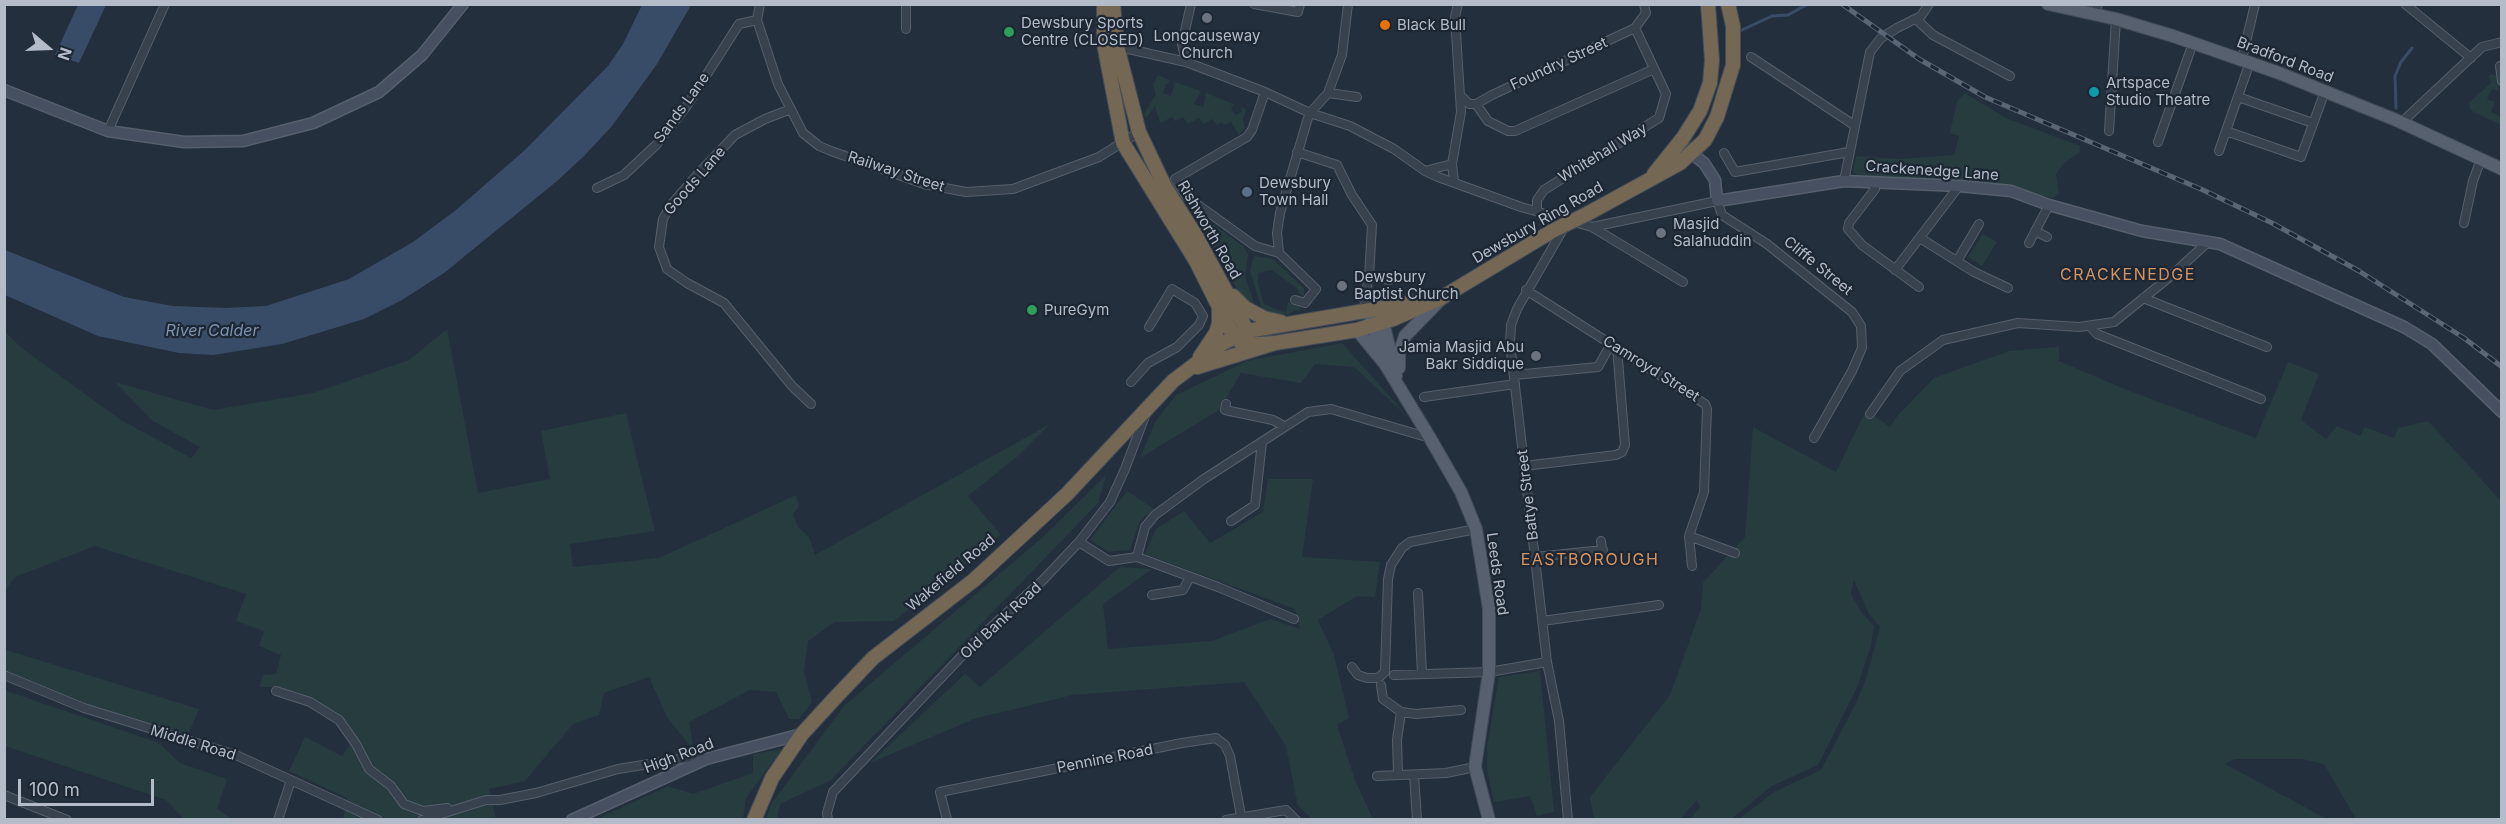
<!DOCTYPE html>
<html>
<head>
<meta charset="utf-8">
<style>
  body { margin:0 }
  #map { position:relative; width:2506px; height:824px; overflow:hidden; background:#242f3e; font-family:Inter,sans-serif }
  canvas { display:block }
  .frame { position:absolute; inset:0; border:6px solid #b4bcc9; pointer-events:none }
  .north { position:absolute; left:18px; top:18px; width:60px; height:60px; -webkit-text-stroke:4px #1d2633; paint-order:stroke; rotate:109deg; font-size:16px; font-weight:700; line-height:24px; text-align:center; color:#b4bcc9 }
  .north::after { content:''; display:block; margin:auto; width:21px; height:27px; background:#b4bcc9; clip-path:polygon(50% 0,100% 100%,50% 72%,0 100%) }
  .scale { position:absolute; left:18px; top:779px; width:136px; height:27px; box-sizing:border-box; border:3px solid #b4bcc9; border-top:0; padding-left:8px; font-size:18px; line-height:21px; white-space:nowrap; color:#b4bcc9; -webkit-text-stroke:4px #1d2633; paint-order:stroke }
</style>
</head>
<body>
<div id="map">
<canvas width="2506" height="824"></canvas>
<div class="frame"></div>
<div class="north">N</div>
<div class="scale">100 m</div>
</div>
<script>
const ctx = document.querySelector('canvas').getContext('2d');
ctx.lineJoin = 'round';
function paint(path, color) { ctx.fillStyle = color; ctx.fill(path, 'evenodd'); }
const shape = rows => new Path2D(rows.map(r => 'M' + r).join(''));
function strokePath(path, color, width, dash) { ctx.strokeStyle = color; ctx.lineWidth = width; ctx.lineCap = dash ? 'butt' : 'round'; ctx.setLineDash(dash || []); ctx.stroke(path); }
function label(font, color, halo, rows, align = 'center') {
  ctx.font = font + ' Inter,sans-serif'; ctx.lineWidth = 4.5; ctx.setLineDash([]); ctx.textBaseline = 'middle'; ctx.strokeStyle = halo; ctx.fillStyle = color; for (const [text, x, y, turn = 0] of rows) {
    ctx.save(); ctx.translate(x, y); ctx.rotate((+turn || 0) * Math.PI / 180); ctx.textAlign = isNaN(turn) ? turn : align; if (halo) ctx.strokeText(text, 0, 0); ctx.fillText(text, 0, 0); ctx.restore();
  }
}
const green = shape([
  [2491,74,2497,75,2499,91,2492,89,2487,99,2495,102,2491,112,2501,117,2501,125,2470,110,2469,103,2492,82,2488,77],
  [1158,75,1170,80,1169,84,1166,84,1163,93,1171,96,1175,82,1201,91,1194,104,1203,107,1206,93,1234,104,1231,109,1235,115,1242,112,1241,107,1246,109,1243,119,1245,128,1239,135,1231,122,1224,125,1222,122,1217,125,1213,119,1203,124,1199,118,1188,124,1183,117,1175,121,1172,117,1160,123,1155,106,1146,118,1144,114,1156,94,1153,85],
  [1965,93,2006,118,2080,146,2079,153,2064,163,2056,174,2059,193,2053,198,1991,183,1860,177,1853,172,1856,156,1898,159,1954,155,1959,136,1950,133,1957,101],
  [1191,208,1243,246,1248,254,1245,276,1254,303,1253,309,1240,294],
  [1983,234,1997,242,1982,266,1968,257],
  [1254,256,1273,259,1304,288,1304,296,1298,293,1299,290,1272,270,1258,273,1258,284,1264,304,1286,313,1288,302,1301,308,1299,311,1294,310,1289,314,1281,315,1262,310,1250,271],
  [447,329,478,493,550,479,541,431,626,413,655,531,570,544,573,567,659,558,796,495,799,506,793,514,798,527,809,537,815,555,1050,424,1018,456,968,496,1001,535,894,621,835,622,808,641,804,672,812,702,799,719,789,719,776,692,750,690,689,722,694,751,667,717,649,677,604,693,599,715,573,724,525,781,489,789,496,819,343,819,347,798,289,771,305,737,342,756,356,736,342,717,309,698,281,687,259,687,263,675,276,674,281,655,259,646,264,631,236,621,246,594,95,546,15,577,5,591,4,331,23,349,121,420,191,458,200,447,153,421,115,382,213,410,313,393,409,360],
  [1342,343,1409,418,1354,367,1315,364,1301,383,1241,373,1219,410,1140,458,1155,422,1176,395,1247,361],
  [2059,347,2059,361,2127,390,2256,438,2288,362,2319,374,2301,420,2326,439,2337,426,2360,436,2365,427,2394,438,2398,428,2428,421,2501,501,2501,819,2356,819,2324,764,2302,759,2235,759,2225,764,2327,819,1739,819,1774,792,1821,770,1855,705,1866,679,1880,627,1869,614,1854,580,1851,594,1861,612,1874,626,1871,645,1858,685,1818,765,1772,786,1731,819,1690,819,1700,807,1697,800,1680,819,1594,819,1590,797,1670,695,1701,609,1703,583,1745,537,1753,427,1836,472,1866,410,1890,427,1898,415,1934,378,2009,351],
  [1106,475,1098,503,831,780,780,804,777,819,766,819,771,804,844,706,1044,536],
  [1268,479,1313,479,1302,557,1380,562,1375,597,1357,596,1318,620,1334,655,1349,718,1337,725,1355,780,1373,819,1312,819,1298,806,1286,746,1244,682,1072,695,974,719,870,763,965,674,980,687,1120,567,1152,569,1103,604,1108,649,1212,641,1270,619,1300,629,1295,609,1145,554,1156,529,1184,511,1210,543,1263,512],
  [1127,491,1154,509,1140,521,1130,550,1109,552,1090,540],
  [5,647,6,650,199,709,188,734,89,705,5,670],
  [1540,671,1554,812,1537,816,1530,796,1494,802,1487,770,1487,747,1499,677],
  [4,690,159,743,180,763,227,779,217,809,232,819,184,819,166,800,5,746],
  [782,749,746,798,743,819,597,819,668,786,693,794,753,773,753,754]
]);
const water = shape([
  [78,5,106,5,79,63,55,55],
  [642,5,691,5,657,64,612,126,584,156,557,181,444,273,402,300,364,319,282,344,213,355,179,353,98,336,5,295,5,250,124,297,173,306,226,308,266,306,349,279,413,242,456,210,525,150,608,66,623,44]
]);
const stream = shape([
  [1742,30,1772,16,1788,15,1808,4],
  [2396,108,2395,76,2401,62,2412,48]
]);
const street = shape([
  [906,4,906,29],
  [1254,4,1298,12,1300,4],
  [2405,4,2471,58],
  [2095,14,2098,4],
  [1916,19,1933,35,2010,76],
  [757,20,778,84,803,133,819,146,831,151,924,184,966,192,1013,189,1099,157,1139,132],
  [757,20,760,4],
  [1115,46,1186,62,1265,92,1310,113,1350,126,1394,149,1425,171,1438,177,1521,207,1592,227,1717,201,1722,215,1767,244,1852,312,1861,326,1862,348,1852,371,1814,438],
  [1751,57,1854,125],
  [2242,59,2255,4],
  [1186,62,1182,44,1191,4],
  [2500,66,2502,81],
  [1265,92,1252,130,1247,137,1175,179,1187,197,1255,246,1279,253],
  [1328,93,1357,97],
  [1461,96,1469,104,1476,104,1492,95,1635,28,1646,13,1644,4],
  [2238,97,2313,123],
  [1476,104,1488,121,1508,131,1515,131,1654,69],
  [791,109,765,119,735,135,697,175,670,206,663,219,659,247,667,269,687,283,724,303,792,386,811,404],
  [2401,123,2482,47,2502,42],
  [108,131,165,4],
  [2109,131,2116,19],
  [2226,131,2301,157,2325,91],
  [2158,142,2193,43],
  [2219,151,2250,62],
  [1297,152,1337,165,1352,195,1372,225,1369,277,1364,300],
  [1724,153,1735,172,1849,152],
  [1425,171,1452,164],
  [1454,181,1452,164,1461,112,1455,17,1458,4],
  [1844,181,1870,52,1881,38,1897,28,1921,16,1929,4],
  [1873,182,1875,189,1849,223,1848,229,1862,245,1919,287],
  [597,188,624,175,657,144,686,107,739,24,757,20],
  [1537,210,1537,200,1544,190,1659,118,1666,94,1635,28],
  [2464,223,2473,181,2481,159],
  [1566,224,1517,309,1511,325,1510,343,1547,662,1559,721,1568,820],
  [1592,227,1683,282],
  [2035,231,2047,237],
  [1920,238,1974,272,2008,288],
  [2029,243,2049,205],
  [1957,261,1979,224],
  [1895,270,1959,186],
  [1369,277,1390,280],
  [1526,290,1705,404,1707,409,1704,492,1689,536,1692,566],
  [2143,298,2267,347],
  [1295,300,1305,303,1316,289,1279,253,1277,233,1280,213,1307,121,1310,113,1328,93,1342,55,1348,4],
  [2090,326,2097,334,2261,399],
  [1514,375,1598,367,1611,344],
  [1131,382,1148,363,1177,347,1199,325,1203,316,1195,303,1172,289,1149,327],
  [1424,397,1515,384],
  [1226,404,1225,410,1273,420,1284,426],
  [1870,414,1900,371,1943,340,2018,323,2079,327,2114,322,2172,275,2209,241],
  [1524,466,1616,455,1622,452,1625,445,1617,348],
  [1231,521,1255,505,1262,442],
  [1689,536,1735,553],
  [1601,541,1603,557],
  [1079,542,1109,561,1137,557,1218,587,1294,619],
  [1137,557,1145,527,1155,515,1204,479,1308,412,1331,409,1430,438],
  [1535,557,1603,550],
  [1418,593,1422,674],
  [1152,595,1183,590,1190,577],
  [1542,621,1659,605],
  [1352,667,1358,675,1367,678,1378,678,1385,672,1388,579,1391,565,1402,548,1410,542,1476,529],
  [4,675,84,708,236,755,378,820],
  [1394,675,1489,672,1547,662],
  [1381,685,1383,699,1401,712,1416,714,1461,710],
  [276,691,310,702,339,720,356,744,369,769,391,786,404,804,423,811,447,808],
  [1398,775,1397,740,1401,712],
  [1414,775,1417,820],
  [1377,776,1446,773,1475,767],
  [4,795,67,820],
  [278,820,291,780],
  [422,820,486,800,500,800,536,793,618,769,699,756,706,759],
  [828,820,827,813,833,792,976,641,1043,580,1079,542,1110,502,1125,469,1145,416],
  [947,820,940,792,1182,743,1216,738,1225,745,1230,756,1241,816],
  [1226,820,1286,810,1296,820]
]);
const secondary = shape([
  [4,90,108,131,184,142,243,141,313,123,379,92,422,55,463,4],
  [1678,143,1704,163,1715,180,1717,201,1844,181,1959,186,2011,191,2049,205,2142,231,2220,244,2404,327,2432,344,2502,412],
  [572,820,706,759,802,734]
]);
const primary = shape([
  [2048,4,2116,19,2173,36,2279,73,2396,120,2502,169],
  [1357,330,1385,364,1430,438,1461,492,1476,529,1489,609,1489,672,1475,767,1489,820],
  [1383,359,1371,318,1373,310,1381,316,1383,322,1396,376],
  [1399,368,1399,354,1405,336,1441,299]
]);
const highway = shape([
  [1104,4,1104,44,1123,143,1196,261,1234,337,1245,345,1275,343],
  [1113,4,1117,46,1139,132,1165,187,1196,236,1242,321,1247,331,1246,338],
  [1654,174,1683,138,1700,111,1710,83,1712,60,1708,4],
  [1587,214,1680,163,1705,140,1717,117,1733,65,1733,26,1728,4],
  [1233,296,1245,308,1264,318,1281,322],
  [1200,357,1216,333,1219,323,1219,309],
  [1197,367,1275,343,1357,330,1393,319,1441,298,1554,230],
  [754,820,772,778,802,734,835,698,873,658,974,580,1067,494,1173,381,1223,343,1247,331,1441,298]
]);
const rail = shape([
  [1842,4,1919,59,1985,97,2203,190,2272,223,2359,271,2464,338,2502,367]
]);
const highwayBridge = shape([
  [1554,230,1587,214]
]);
const markers = [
  [1207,18,6,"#6b7280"],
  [1385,25,6,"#e8710a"],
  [1009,32,6,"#2e9e5b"],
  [2094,92,6,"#0f9aa8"],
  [1247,192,6,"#5c6f8a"],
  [1661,233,6,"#6b7280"],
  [1342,286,6,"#6b7280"],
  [1032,310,6,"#2e9e5b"],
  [1536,356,6,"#6b7280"]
];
const poiNames = [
  ["Dewsbury Sports",1021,23],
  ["Centre (CLOSED)",1021,40],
  ["Black Bull",1397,25],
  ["Longcauseway",1207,36,"center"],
  ["Church",1207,53,"center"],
  ["Artspace",2106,83],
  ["Studio Theatre",2106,100],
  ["Dewsbury",1259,183],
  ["Town Hall",1259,200],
  ["Masjid",1673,224],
  ["Salahuddin",1673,241],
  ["Dewsbury",1354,277],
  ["Baptist Church",1354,294],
  ["PureGym",1044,310],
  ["Jamia Masjid Abu",1524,347,"right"],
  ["Bakr Siddique",1524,364,"right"]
];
const streetNames = [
  ["Bradford Road",2285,60,21],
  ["Foundry Street",1559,64,-25],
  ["Sands Lane",682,108,-54],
  ["Whitehall Way",1603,153,-31],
  ["Crackenedge Lane",1932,171,4],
  ["Railway Street",896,172,18],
  ["Goods Lane",695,181,-49],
  ["Dewsbury Ring Road",1538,223,-30],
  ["Rishworth Road",1209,230,60],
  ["Cliffe Street",1818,266,39],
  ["Camroyd Street",1651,369,32],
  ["Battye Street",1528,495,-97],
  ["Wakefield Road",951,573,-40],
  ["Leeds Road",1497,574,82],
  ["Old Bank Road",1001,621,-43],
  ["Middle Road",193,743,17],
  ["High Road",679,756,-21],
  ["Pennine Road",1105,759,-11]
];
const neighbourhoodNames = [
  ["CRACKENEDGE",2128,275],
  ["EASTBOROUGH",1590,560]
];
const waterNames = [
  ["River Calder",212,331]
];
paint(green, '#263c3f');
paint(water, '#394c67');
strokePath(stream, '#394c67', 3);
strokePath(street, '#565f6c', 10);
strokePath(secondary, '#565f6c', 13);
strokePath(primary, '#414a57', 14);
strokePath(highway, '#434c59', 16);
strokePath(street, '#38414e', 8);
strokePath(secondary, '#465061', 10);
strokePath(primary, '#56606e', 12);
strokePath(highway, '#746855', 14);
strokePath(rail, '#5a6575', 5);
strokePath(rail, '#1d2633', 3, [9]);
strokePath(highwayBridge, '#434c59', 16, []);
strokePath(highwayBridge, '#746855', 14);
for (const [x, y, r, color] of markers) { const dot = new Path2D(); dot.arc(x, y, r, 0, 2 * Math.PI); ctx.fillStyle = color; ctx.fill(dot); strokePath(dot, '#1d2633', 2); }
label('15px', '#b4bcc9', '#1d2633', poiNames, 'left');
label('15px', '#b4bcc9', '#1d2633', streetNames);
ctx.letterSpacing = '1.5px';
label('16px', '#d59563', '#1d2633', neighbourhoodNames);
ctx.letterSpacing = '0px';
label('italic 16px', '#7c92b1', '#1d2633', waterNames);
</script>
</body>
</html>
